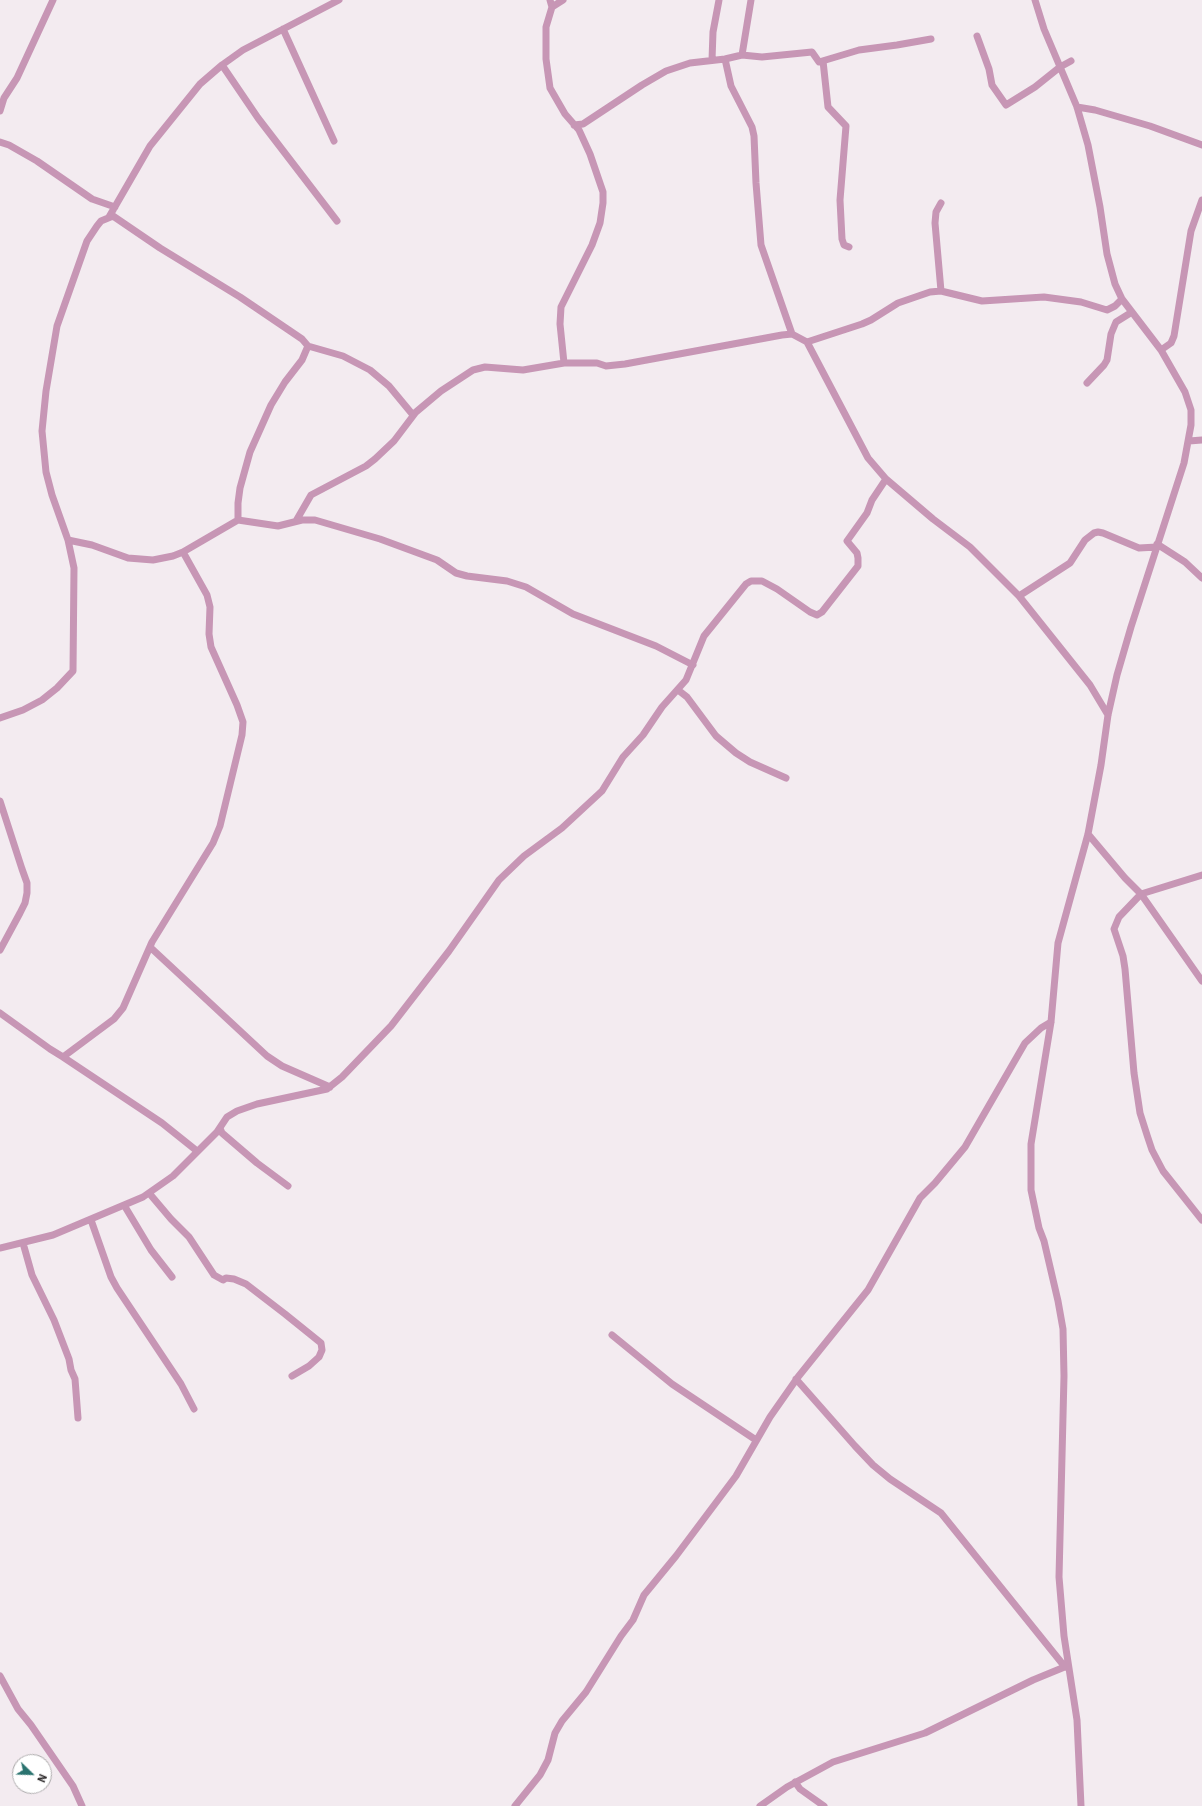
<!DOCTYPE html>
<html>
<head>
<meta charset="utf-8">
<style>
  body { margin:0 }
  #map { position:relative; width:1202px; height:1806px; overflow:hidden; background:#f3ebf0; font-family:"IBM Plex Sans",sans-serif }
  canvas { display:block }
  .north { position:absolute; left:12px; top:1754px; width:40px; height:40px; box-sizing:border-box; background:#fff; border:1px solid #adabac; border-radius:50%; rotate:113deg; font-size:11px; font-weight:700; line-height:16px; text-align:center; color:#312e2f }
  .north::after { content:''; display:block; margin:auto; width:14px; height:18px; background:#2a736f; clip-path:polygon(50% 0,100% 100%,50% 72%,0 100%) }
</style>
</head>
<body>
<div id="map">
<canvas width="1202" height="1806"></canvas>
<div class="north">N</div>
</div>
<script>
const ctx = document.querySelector('canvas').getContext('2d');
ctx.lineJoin = 'round';
const shape = rows => new Path2D(rows.map(r => 'M' + r).join(''));
function strokePath(path, color, width, dash) { ctx.strokeStyle = color; ctx.lineWidth = width; ctx.lineCap = dash ? 'butt' : 'round'; ctx.setLineDash(dash || []); ctx.stroke(path); }
const minor = shape([
  [550,0,552,7,546,27,546,59,550,88,565,114,579,130,590,154,603,192,603,203,600,223,592,245,561,307,560,324,564,363],
  [1035,0,1044,29,1077,107,1088,145,1100,207,1107,254,1115,284,1122,299,1161,350,1185,392,1191,410,1191,425,1184,463,1131,627,1117,675,1108,715,1101,765,1088,834,1058,943,1051,1022,1031,1144,1031,1190,1039,1228,1044,1241,1058,1301,1063,1329,1064,1376,1059,1577,1064,1636,1077,1720,1081,1806],
  [552,7,563,0],
  [283,29,334,141],
  [977,36,989,69,992,85,1006,105,1035,87,1060,67,1071,61],
  [742,55,751,0],
  [725,59,731,86,752,127,754,136,756,183,761,245,792,334],
  [712,60,713,32,719,0],
  [823,61,828,107,846,126,840,200,842,239,844,245,849,247],
  [222,65,258,118,337,221],
  [1077,107,1095,110,1150,126,1202,145],
  [0,111,4,98,17,78,53,0],
  [574,125,583,124,642,85,666,71,690,63,725,59,742,55,762,57,812,52,819,62,859,50,897,45,931,39],
  [0,142,9,145,37,161,92,199,115,207],
  [109,217,150,146,200,84,222,65,243,50,339,0],
  [941,291,935,223,936,212,941,203],
  [308,346,343,356,370,370,389,386,413,415],
  [1161,350,1171,343,1174,336,1191,231,1202,200],
  [1087,383,1104,365,1107,360,1111,334,1116,322,1132,312],
  [1189,441,1202,440],
  [886,479,933,519,970,547,1019,596,1090,685,1108,715],
  [296,521,311,495,366,466,375,459,394,441,416,412,441,391,473,370,485,367,523,370,564,363,597,363,606,366,625,364,782,335,792,334,807,342],
  [68,540,52,495,46,472,42,431,46,391,57,326,87,241,97,226,101,221,113,216,160,248,240,297,302,339,308,346,302,360,285,382,271,405,250,452,240,488,238,503,238,520],
  [1157,544,1185,562,1202,578],
  [1019,596,1070,563,1085,540,1094,533,1098,532,1103,533,1139,548,1157,547],
  [678,690,687,697,716,736,736,753,750,762,786,778],
  [0,718,23,710,42,700,57,688,73,671,74,568,68,540,92,545,128,558,153,560,173,556,183,552,238,520,278,526,302,520,315,520,380,539,437,560,456,573,467,576,507,581,526,587,573,614,656,646,693,665],
  [0,801,22,869,27,883,27,893,25,903,20,913,0,950],
  [1088,834,1125,878,1141,894,1202,981],
  [1202,875,1141,894,1119,917,1114,929,1123,956,1125,969,1134,1073,1140,1113,1147,1135,1152,1150,1163,1171,1202,1220],
  [150,947,267,1056,282,1066,330,1087],
  [0,1013,50,1049,63,1057,114,1019,123,1008,152,942,213,843,220,826,242,735,243,722,237,705,211,647,209,634,210,607,207,595,183,552],
  [63,1057,162,1123,197,1151],
  [220,1128,222,1133,257,1163,288,1186],
  [149,1193,171,1219,189,1237,214,1275,223,1280,226,1278,234,1279,246,1284,285,1314,321,1343,322,1350,319,1357,309,1366,292,1376],
  [124,1205,151,1250,172,1277],
  [91,1220,111,1277,117,1288,181,1384,194,1409],
  [23,1243,32,1275,54,1320,69,1359,71,1370,75,1379,78,1418],
  [0,1248,53,1235,143,1197,173,1176,217,1132,227,1117,237,1111,257,1104,327,1089,342,1077,391,1026,449,951,499,880,524,856,562,828,602,791,623,757,643,735,662,707,686,680,704,636,746,584,751,581,762,581,777,589,810,612,817,615,822,612,858,566,858,558,857,553,847,541,867,513,872,500,886,479,868,458,807,342,862,324,871,320,898,303,930,292,941,291,982,301,1044,297,1081,302,1107,310,1115,306,1122,299],
  [612,1335,672,1384,756,1440],
  [796,1379,855,1446,873,1465,890,1479,941,1513,1065,1667],
  [0,1676,18,1709,31,1725,73,1786,82,1806],
  [795,1782,800,1789,824,1806],
  [515,1806,540,1775,548,1760,555,1733,562,1721,586,1692,621,1636,633,1620,644,1595,676,1556,736,1476,770,1417,798,1377,868,1290,920,1198,935,1183,965,1147,1025,1043,1041,1028,1051,1022],
  [760,1806,787,1787,833,1762,925,1733,1033,1680,1067,1666]
]);
strokePath(minor, '#c796b5', 7);
</script>
</body>
</html>
